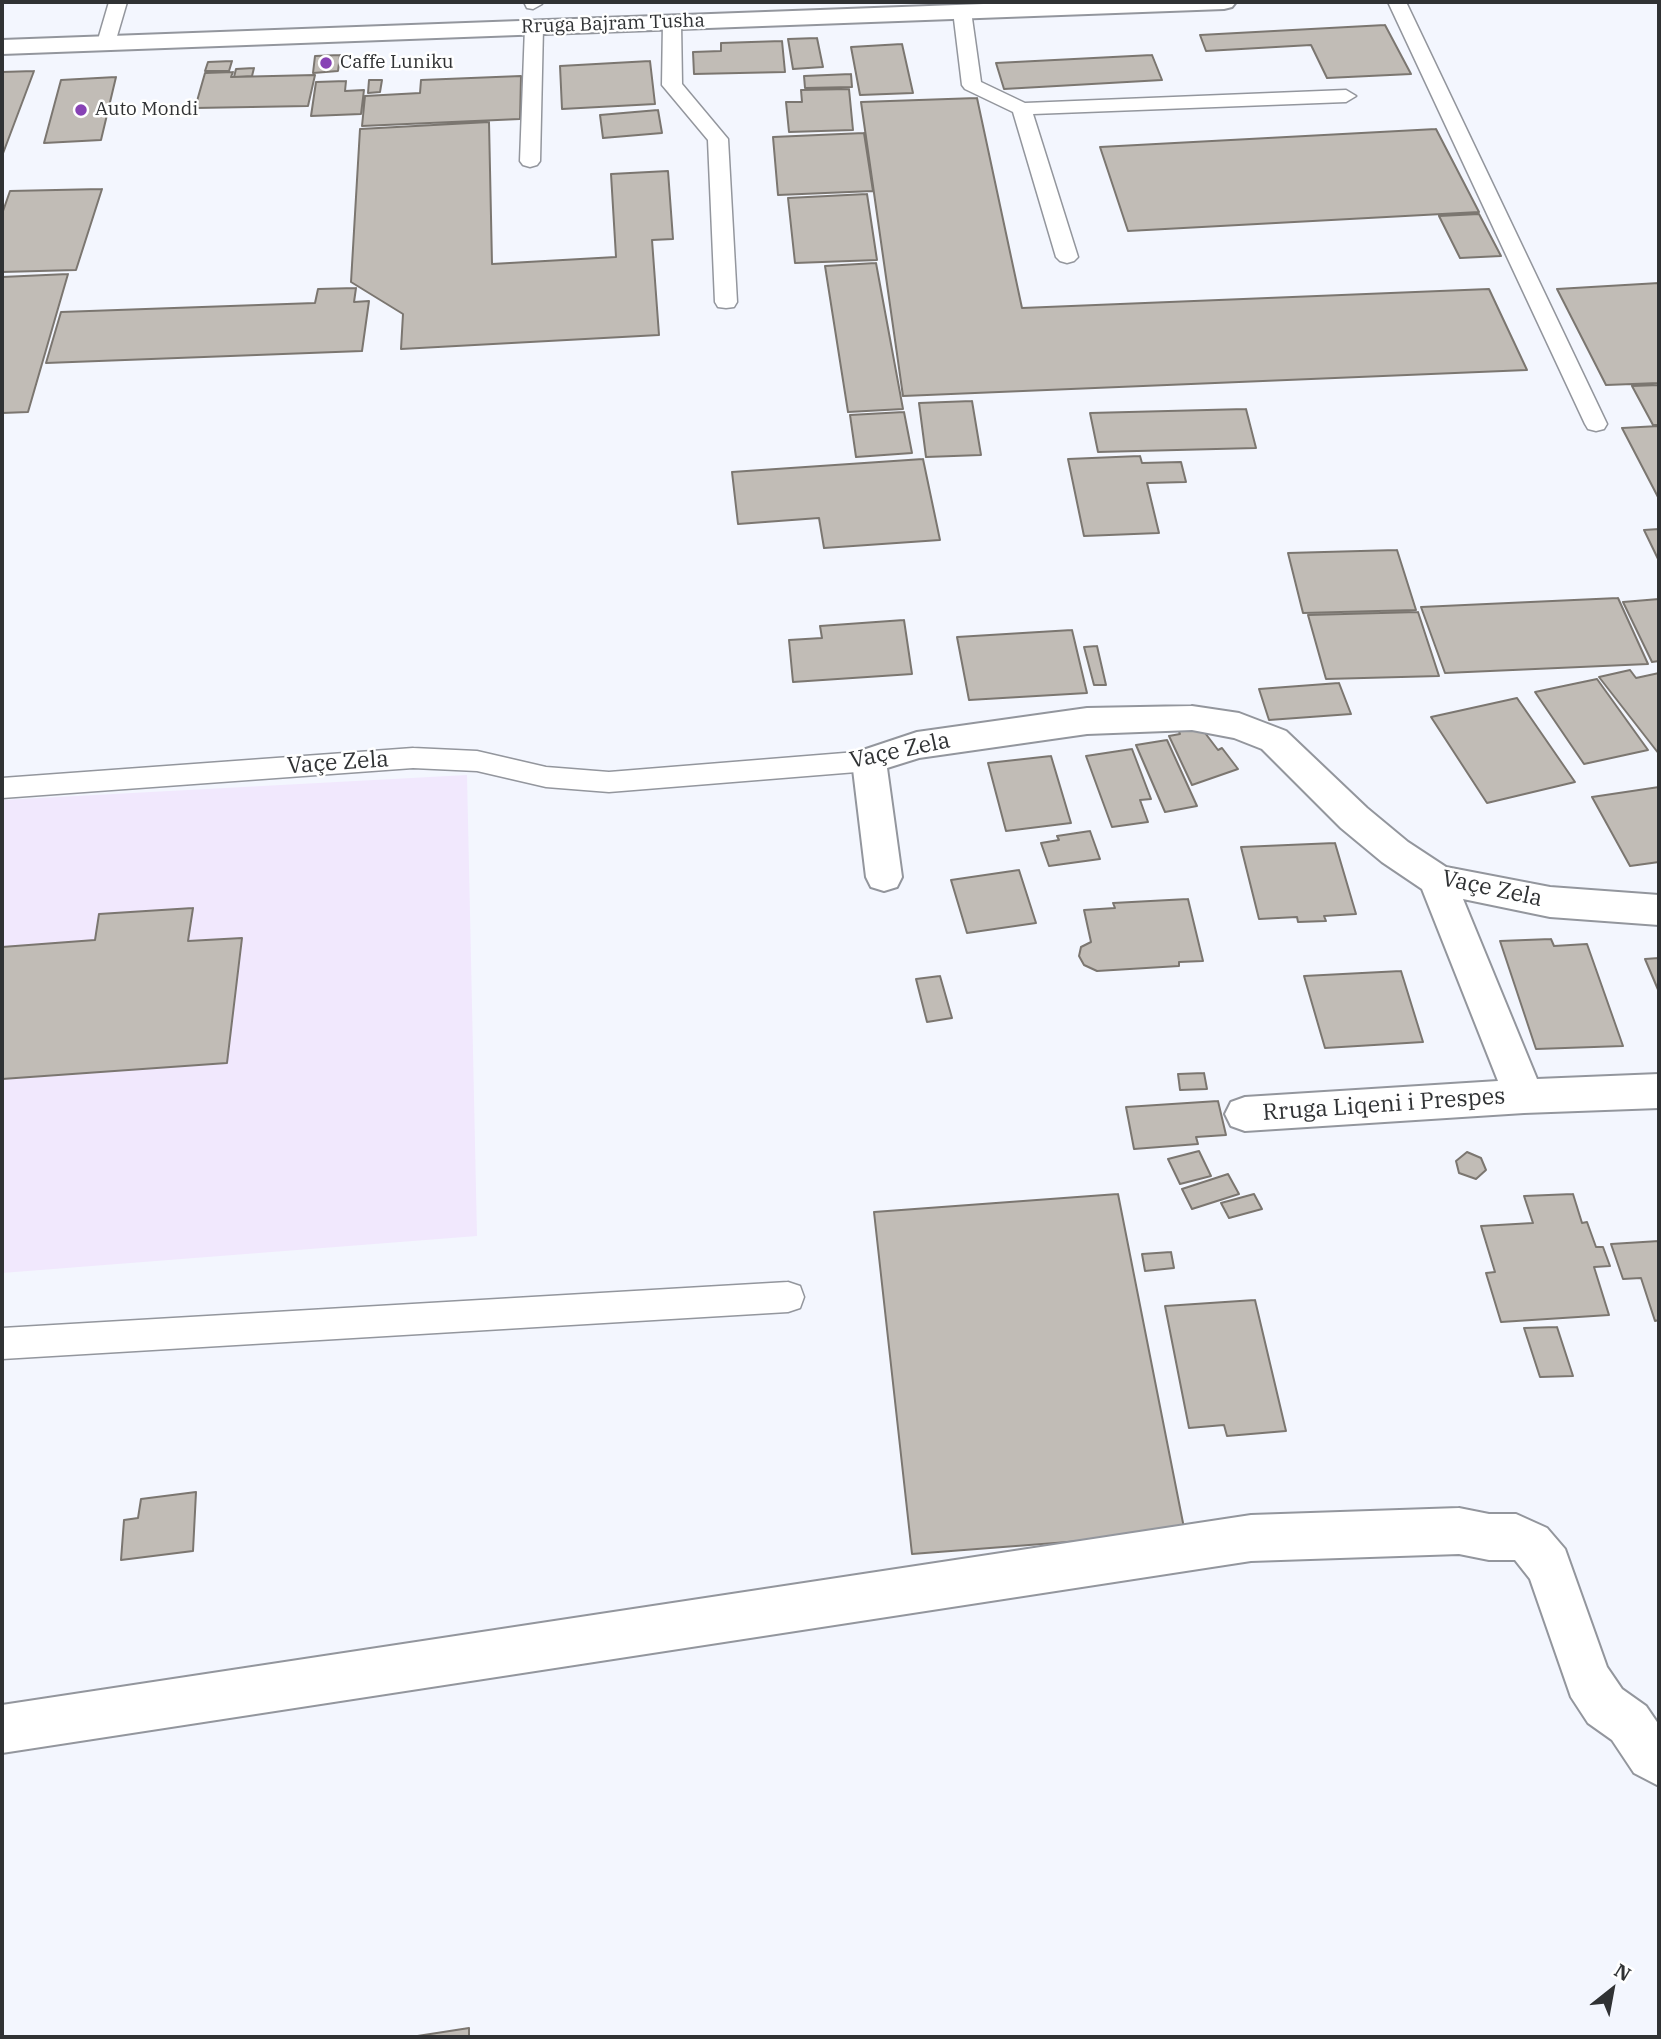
<!DOCTYPE html>
<html>
<head>
<meta charset="utf-8">
<style>
  body { margin:0 }
  #map { position:relative; width:1661px; height:2039px; overflow:hidden; background:#f3f6fe; font-family:"IBM Plex Serif",serif }
  canvas { display:block }
  .frame { position:absolute; inset:0; border:4px solid #303234; pointer-events:none }
  .north { position:absolute; left:1577px; top:1955px; width:70px; height:70px; -webkit-text-stroke:5px #fff; paint-order:stroke; rotate:31deg; font-size:19px; font-weight:700; line-height:28px; text-align:center; color:#303234 }
  .north::after { content:''; display:block; margin:auto; width:24px; height:32px; background:#303234; clip-path:polygon(50% 0,100% 100%,50% 72%,0 100%) }
</style>
</head>
<body>
<div id="map">
<canvas width="1661" height="2039"></canvas>
<div class="frame"></div>
<div class="north">N</div>
</div>
<script>
const ctx = document.querySelector('canvas').getContext('2d');
ctx.lineJoin = 'round';
function paint(path, color) { ctx.fillStyle = color; ctx.fill(path, 'evenodd'); }
const shape = rows => new Path2D(rows.map(r => 'M' + r).join(''));
function strokePath(path, color, width, dash) { ctx.strokeStyle = color; ctx.lineWidth = width; ctx.lineCap = dash ? 'butt' : 'round'; ctx.setLineDash(dash || []); ctx.stroke(path); }
function label(font, color, halo, rows, align = 'center') {
  ctx.font = font + ' "IBM Plex Serif",serif'; ctx.lineWidth = 5; ctx.setLineDash([]); ctx.textBaseline = 'middle'; ctx.strokeStyle = halo; ctx.fillStyle = color; for (const [text, x, y, turn = 0] of rows) {
    ctx.save(); ctx.translate(x, y); ctx.rotate((+turn || 0) * Math.PI / 180); ctx.textAlign = isNaN(turn) ? turn : align; if (halo) ctx.strokeText(text, 0, 0); ctx.fillText(text, 0, 0); ctx.restore();
  }
}
const industrial = shape([
  [467,775,477,1236,2,1273,2,800]
]);
const building = shape([
  [1385,25,1411,74,1327,78,1311,45,1206,51,1200,35,1385,25],
  [817,38,823,67,793,69,788,39,817,38],
  [782,41,785,72,694,74,693,52,721,51,721,43,782,41],
  [902,44,913,93,860,95,851,47,902,44],
  [340,55,338,71,313,73,315,56,340,55],
  [1152,55,1162,80,1004,89,996,63,1152,55],
  [232,61,229,71,205,71,208,62,232,61],
  [650,61,655,104,562,109,560,66,650,61],
  [254,68,252,76,234,77,236,69,254,68],
  [34,71,2,156,2,72,34,71],
  [233,72,231,77,315,75,308,106,195,108,205,73,233,72],
  [851,74,852,87,805,88,804,76,851,74],
  [521,76,520,119,362,126,365,96,420,93,421,80,521,76],
  [116,77,101,140,44,143,61,80,116,77],
  [369,80,382,80,380,92,368,93,369,80],
  [346,81,345,91,364,90,361,114,311,116,316,82,346,81],
  [849,89,853,130,789,132,786,102,802,102,801,90,849,89],
  [977,98,1022,308,1489,289,1527,370,903,396,861,102,977,98],
  [658,110,662,133,603,138,600,115,658,110],
  [489,122,492,264,616,257,611,174,668,171,673,239,652,240,659,335,401,349,403,314,351,282,360,129,489,122],
  [1436,129,1479,212,1128,231,1100,147,1436,129],
  [864,133,873,191,778,195,773,137,864,133],
  [102,189,76,270,2,272,2,214,10,191,102,189],
  [867,194,877,260,795,263,788,198,867,194],
  [1479,214,1501,256,1460,258,1439,216,1479,214],
  [876,263,903,409,848,412,825,266,876,263],
  [68,274,28,412,2,413,2,277,68,274],
  [1659,283,1659,383,1606,385,1557,289,1659,283],
  [356,288,354,302,369,301,362,351,46,363,61,312,315,303,318,289,356,288],
  [1659,385,1659,425,1653,425,1632,386,1659,385],
  [972,401,981,455,926,457,919,403,972,401],
  [1246,409,1256,448,1098,452,1090,413,1246,409],
  [904,412,912,453,856,457,850,415,904,412],
  [1659,426,1659,499,1622,428,1659,426],
  [1140,456,1142,463,1181,462,1186,482,1147,483,1159,533,1084,536,1068,459,1140,456],
  [923,459,940,540,824,548,819,518,738,524,732,472,923,459],
  [1659,529,1659,561,1644,530,1659,529],
  [1397,550,1416,610,1303,613,1288,553,1397,550],
  [1618,598,1648,664,1445,673,1421,607,1618,598],
  [1659,599,1659,661,1652,662,1623,602,1659,599],
  [1418,612,1439,676,1326,679,1308,615,1418,612],
  [904,620,912,674,793,682,789,640,822,638,820,626,904,620],
  [1072,630,1087,693,969,700,957,637,1072,630],
  [1097,646,1106,685,1094,685,1084,647,1097,646],
  [1630,670,1636,678,1659,673,1659,754,1599,677,1630,670],
  [1597,679,1648,750,1584,764,1535,692,1597,679],
  [1339,683,1351,714,1269,720,1259,689,1339,683],
  [1517,698,1575,782,1487,803,1431,717,1517,698],
  [1191,726,1195,731,1202,729,1218,750,1222,748,1238,769,1192,785,1169,736,1180,734,1178,729,1191,726],
  [1167,740,1197,806,1165,812,1136,745,1167,740],
  [1132,749,1151,799,1140,800,1148,822,1112,827,1086,756,1132,749],
  [1051,756,1071,823,1006,831,988,763,1051,756],
  [1659,787,1659,862,1630,866,1592,797,1659,787],
  [1090,831,1100,859,1049,866,1041,843,1059,840,1057,836,1090,831],
  [1335,843,1356,914,1324,916,1326,921,1298,922,1297,917,1259,919,1241,847,1335,843],
  [1019,870,1036,923,967,933,951,880,1019,870],
  [1188,899,1203,961,1179,962,1179,966,1097,971,1084,965,1079,956,1081,947,1091,942,1084,910,1115,908,1113,903,1188,899],
  [193,908,188,941,242,938,227,1063,2,1079,2,947,95,940,99,914,193,908],
  [1551,939,1554,946,1587,944,1623,1046,1536,1049,1500,941,1551,939],
  [1659,958,1659,992,1645,959,1659,958],
  [1401,971,1423,1042,1325,1048,1304,976,1401,971],
  [940,976,952,1018,927,1022,916,979,940,976],
  [1204,1073,1207,1089,1180,1090,1178,1074,1204,1073],
  [1218,1101,1226,1135,1196,1137,1198,1144,1134,1149,1126,1107,1218,1101],
  [1199,1151,1211,1176,1180,1184,1168,1159,1199,1151],
  [1467,1152,1481,1158,1486,1170,1476,1179,1459,1173,1456,1161,1467,1152],
  [1228,1174,1239,1194,1192,1209,1182,1189,1228,1174],
  [1118,1194,1185,1533,912,1554,874,1212,1118,1194],
  [1254,1194,1262,1209,1229,1218,1221,1203,1254,1194],
  [1573,1194,1582,1223,1587,1222,1596,1247,1603,1247,1610,1266,1594,1267,1609,1315,1501,1322,1486,1273,1495,1272,1481,1226,1533,1223,1524,1196,1573,1194],
  [1659,1241,1659,1320,1655,1321,1641,1278,1623,1279,1611,1244,1659,1241],
  [1171,1252,1174,1268,1145,1271,1142,1254,1171,1252],
  [1255,1300,1286,1431,1227,1436,1224,1425,1189,1428,1165,1306,1255,1300],
  [1557,1327,1573,1376,1540,1377,1524,1328,1557,1327],
  [196,1492,193,1551,121,1560,124,1520,138,1518,141,1499,196,1492],
  [469,2028,469,2037,411,2037,469,2028]
]);
const lane = shape([
  [109,2,127,2,115,43,106,49,97,43,109,2],
  [524,2,542,2,542,4,533,9,527,8,524,2],
  [1388,2,1406,2,1607,424,1604,429,1596,431,1588,429,1585,424,1388,2],
  [962,6,971,11,981,82,1025,103,1346,90,1356,96,1346,102,1033,114,1078,257,1074,261,1067,263,1060,261,1056,257,1013,112,965,89,962,85,953,11,962,6],
  [672,16,681,22,682,84,728,139,737,302,734,307,726,308,718,307,715,302,708,140,662,85,663,22,672,16],
  [534,21,543,27,540,161,537,165,530,167,523,165,520,161,525,27,534,21],
  [413,748,477,751,546,767,609,772,869,751,878,754,882,761,878,768,869,771,609,792,546,787,477,771,413,768,2,798,2,778,413,748],
  [788,1282,800,1286,804,1297,800,1308,788,1312,2,1359,2,1328,788,1282]
]);
const street = shape([
  [1192,706,1239,713,1286,731,1367,808,1408,842,1446,867,1550,887,1659,895,1659,925,1550,917,1463,899,1537,1079,1659,1074,1659,1108,1524,1113,1245,1131,1231,1126,1225,1114,1231,1102,1245,1097,1498,1081,1422,889,1382,862,1341,828,1262,749,1234,738,1192,730,1087,734,919,758,887,768,902,877,897,887,884,891,871,887,866,877,852,761,857,752,917,732,1087,708,1192,706],
  [1459,1508,1489,1514,1516,1514,1547,1528,1565,1549,1607,1667,1622,1689,1646,1706,1659,1725,1659,1786,1634,1773,1612,1740,1588,1723,1571,1697,1530,1579,1515,1560,1489,1560,1459,1554,1251,1561,2,1753,2,1705,1251,1515,1459,1508]
]);
const secondary = shape([
  [1038,2,1236,2,1232,7,1224,9,2,54,2,40,1038,2]
]);
const markers = [
  [326,63,7,"#8742b5"],
  [81,110,7,"#8742b5"]
];
const farStreetnames = [
  ["Rruga Bajram Tusha",613,24,-2]
];
const farPoinames = [
  ["Caffe Luniku",340,63],
  ["Auto Mondi",95,110]
];
const streetNames = [
  ["Vaçe Zela",900,751,-12],
  ["Vaçe Zela",338,763,-4],
  ["Vaçe Zela",1492,889,12],
  ["Rruga Liqeni i Prespes",1384,1105,-4]
];
paint(industrial, '#f1e8fd');
paint(building, '#c1bcb6');
strokePath(building, '#7b7670', 2);
strokePath(lane, '#93969d', 3);
strokePath(street, '#93969d', 4);
strokePath(secondary, '#93969d', 4);
paint(lane, '#fff');
paint(street, '#fff');
paint(secondary, '#fff');
for (const [x, y, r, color] of markers) { const dot = new Path2D(); dot.arc(x, y, r, 0, 2 * Math.PI); ctx.fillStyle = color; ctx.fill(dot); strokePath(dot, '#fff', 2.5); }
label('19px', '#303234', '#fff', farStreetnames);
label('19px', '#303234', '#fff', farPoinames, 'left');
label('23px', '#303234', '#fff', streetNames);
</script>
</body>
</html>
